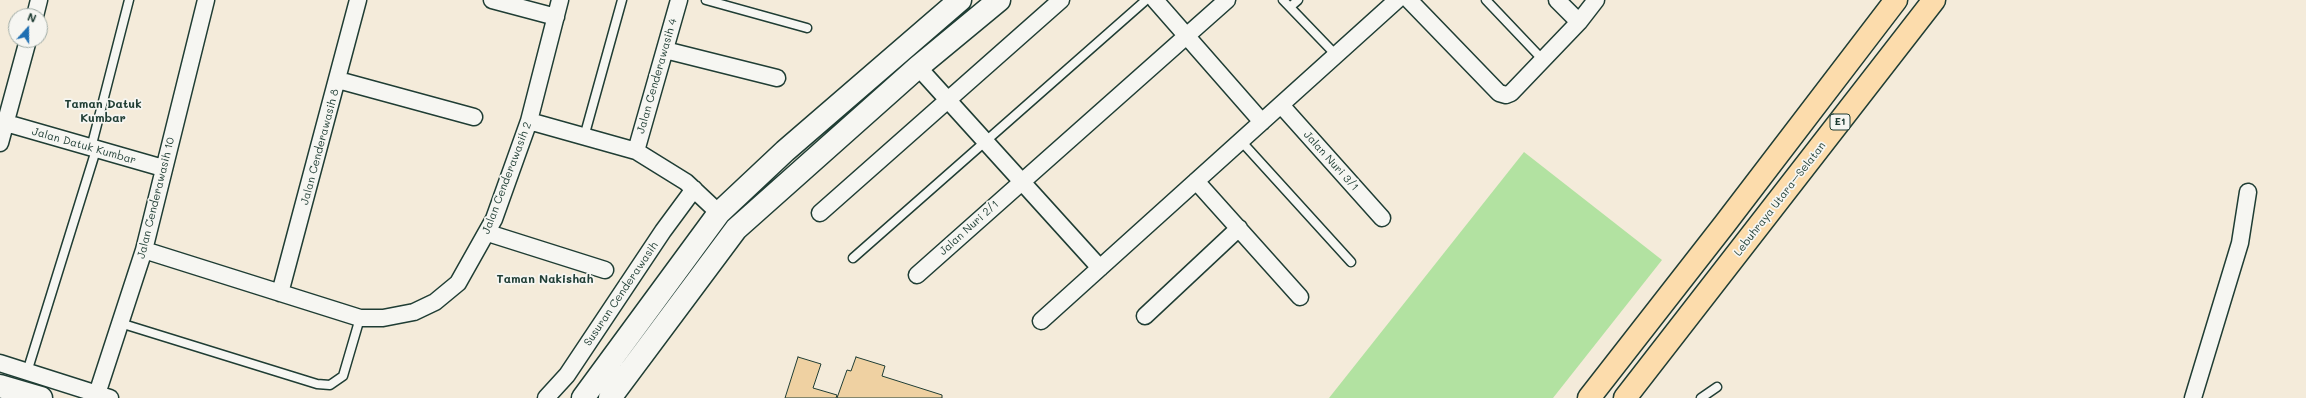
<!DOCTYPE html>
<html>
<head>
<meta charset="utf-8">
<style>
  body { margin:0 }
  #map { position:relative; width:2306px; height:398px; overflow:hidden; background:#f4ebda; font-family:Mali,sans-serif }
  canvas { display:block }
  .north { position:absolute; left:8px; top:8px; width:40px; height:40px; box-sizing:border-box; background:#f6f6f2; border:1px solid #a0aca6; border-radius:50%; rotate:21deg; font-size:11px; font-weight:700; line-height:16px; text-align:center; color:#1f3d34 }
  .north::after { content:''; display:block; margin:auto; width:14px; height:18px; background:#1f6fb2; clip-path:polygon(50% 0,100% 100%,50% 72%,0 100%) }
</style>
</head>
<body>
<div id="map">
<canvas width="2306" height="398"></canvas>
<div class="north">N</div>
</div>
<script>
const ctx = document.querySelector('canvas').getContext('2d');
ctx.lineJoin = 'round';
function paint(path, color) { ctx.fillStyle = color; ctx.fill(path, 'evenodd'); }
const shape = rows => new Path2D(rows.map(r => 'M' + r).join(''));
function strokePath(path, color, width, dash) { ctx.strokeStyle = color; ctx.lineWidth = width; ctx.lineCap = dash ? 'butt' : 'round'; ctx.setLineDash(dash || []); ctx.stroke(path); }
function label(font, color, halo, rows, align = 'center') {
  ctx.font = font + ' Mali,sans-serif'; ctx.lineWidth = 3.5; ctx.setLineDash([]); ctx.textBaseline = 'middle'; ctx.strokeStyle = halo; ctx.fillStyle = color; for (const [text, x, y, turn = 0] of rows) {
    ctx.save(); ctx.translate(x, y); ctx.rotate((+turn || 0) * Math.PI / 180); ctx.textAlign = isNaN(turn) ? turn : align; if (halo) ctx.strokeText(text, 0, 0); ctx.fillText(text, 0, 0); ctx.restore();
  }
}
const green = shape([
  [1524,152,1662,260,1553,398,1329,398]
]);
const building = shape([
  [798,357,821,364,813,388,837,395,836,398,785,398,798,357],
  [856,357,885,366,882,376,942,395,942,398,837,398,847,370,851,371,856,357]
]);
const service = shape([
  [706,0,807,28],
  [1283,0,1336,55],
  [1486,0,1543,60],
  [1290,7,1298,0],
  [584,137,622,0],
  [1241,141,1351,262],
  [91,148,129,0],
  [853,258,1146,0],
  [120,323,317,384,330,385,343,376,360,318],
  [27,372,96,150],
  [1701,398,1717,387]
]);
const minor = shape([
  [492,0,556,17],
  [1155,0,1262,122],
  [1409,0,1499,93,1506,95,1511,93,1579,22,1596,0],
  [1557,0,1579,22],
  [35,16,39,0],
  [665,50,777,78],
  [918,67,1100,268],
  [338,80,474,117],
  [1281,105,1382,218],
  [529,121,636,151,686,182,719,213],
  [6,123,163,168],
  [0,143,28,40],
  [636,151,679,0],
  [1196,181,1300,297],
  [820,213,1061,0],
  [488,233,605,270],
  [144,250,360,318,383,318,414,312,435,302,458,283,494,219,529,121,560,0],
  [917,275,1227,0],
  [280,293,358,0],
  [1145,316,1239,228],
  [1041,321,1397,0],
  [0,363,110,398],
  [97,394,144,250,206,0],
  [546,398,567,375,663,231,694,189],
  [2193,398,2240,243,2248,192]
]);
const secondary = shape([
  [0,386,41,398],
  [583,398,719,213,785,151,960,0],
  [610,398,736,229,918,67,999,0]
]);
const motorway = shape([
  [1589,398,1724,225,1896,0],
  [1625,398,1934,0]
]);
const shields = [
  [1840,122,20]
];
const shieldNames = [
  ["E1",1840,122]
];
const streetNames = [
  ["Jalan Cenderawasih 4",657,76,-74],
  ["Jalan Datuk Kumbar",84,146,16],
  ["Jalan Cenderawasih 8",320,147,-75],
  ["Jalan Nuri 3/1",1331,161,48],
  ["Jalan Cenderawasih 2",507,178,-69],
  ["Jalan Cenderawasih 10",156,198,-76],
  ["Lebuhraya Utara–Selatan",1780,199,-52],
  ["Jalan Nuri 2/1",969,228,-42],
  ["Susuran Cenderawasih",621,294,-56]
];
const neighbourhoodNames = [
  ["Taman Datuk",103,104],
  ["Kumbar",103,118],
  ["Taman Nakishah",545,279]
];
paint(green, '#b2e2a1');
paint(building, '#efd1a2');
strokePath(building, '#1f3d34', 1);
strokePath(service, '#1f3d34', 11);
strokePath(minor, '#1f3d34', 19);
strokePath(secondary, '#1f3d34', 25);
strokePath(motorway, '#1f3d34', 25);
strokePath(service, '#f6f6f2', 8);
strokePath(minor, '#f6f6f2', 16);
strokePath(secondary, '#f6f6f2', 22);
strokePath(motorway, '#fcdcac', 22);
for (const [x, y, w] of shields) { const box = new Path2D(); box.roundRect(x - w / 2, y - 8, w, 16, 3); ctx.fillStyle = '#f6f6f2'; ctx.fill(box); strokePath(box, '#1f3d34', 1); }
label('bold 10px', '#1f3d34', null, shieldNames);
label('11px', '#1f3d34', '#f6f6f2', streetNames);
label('bold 12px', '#1f3d34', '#f6f6f2', neighbourhoodNames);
</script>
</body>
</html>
